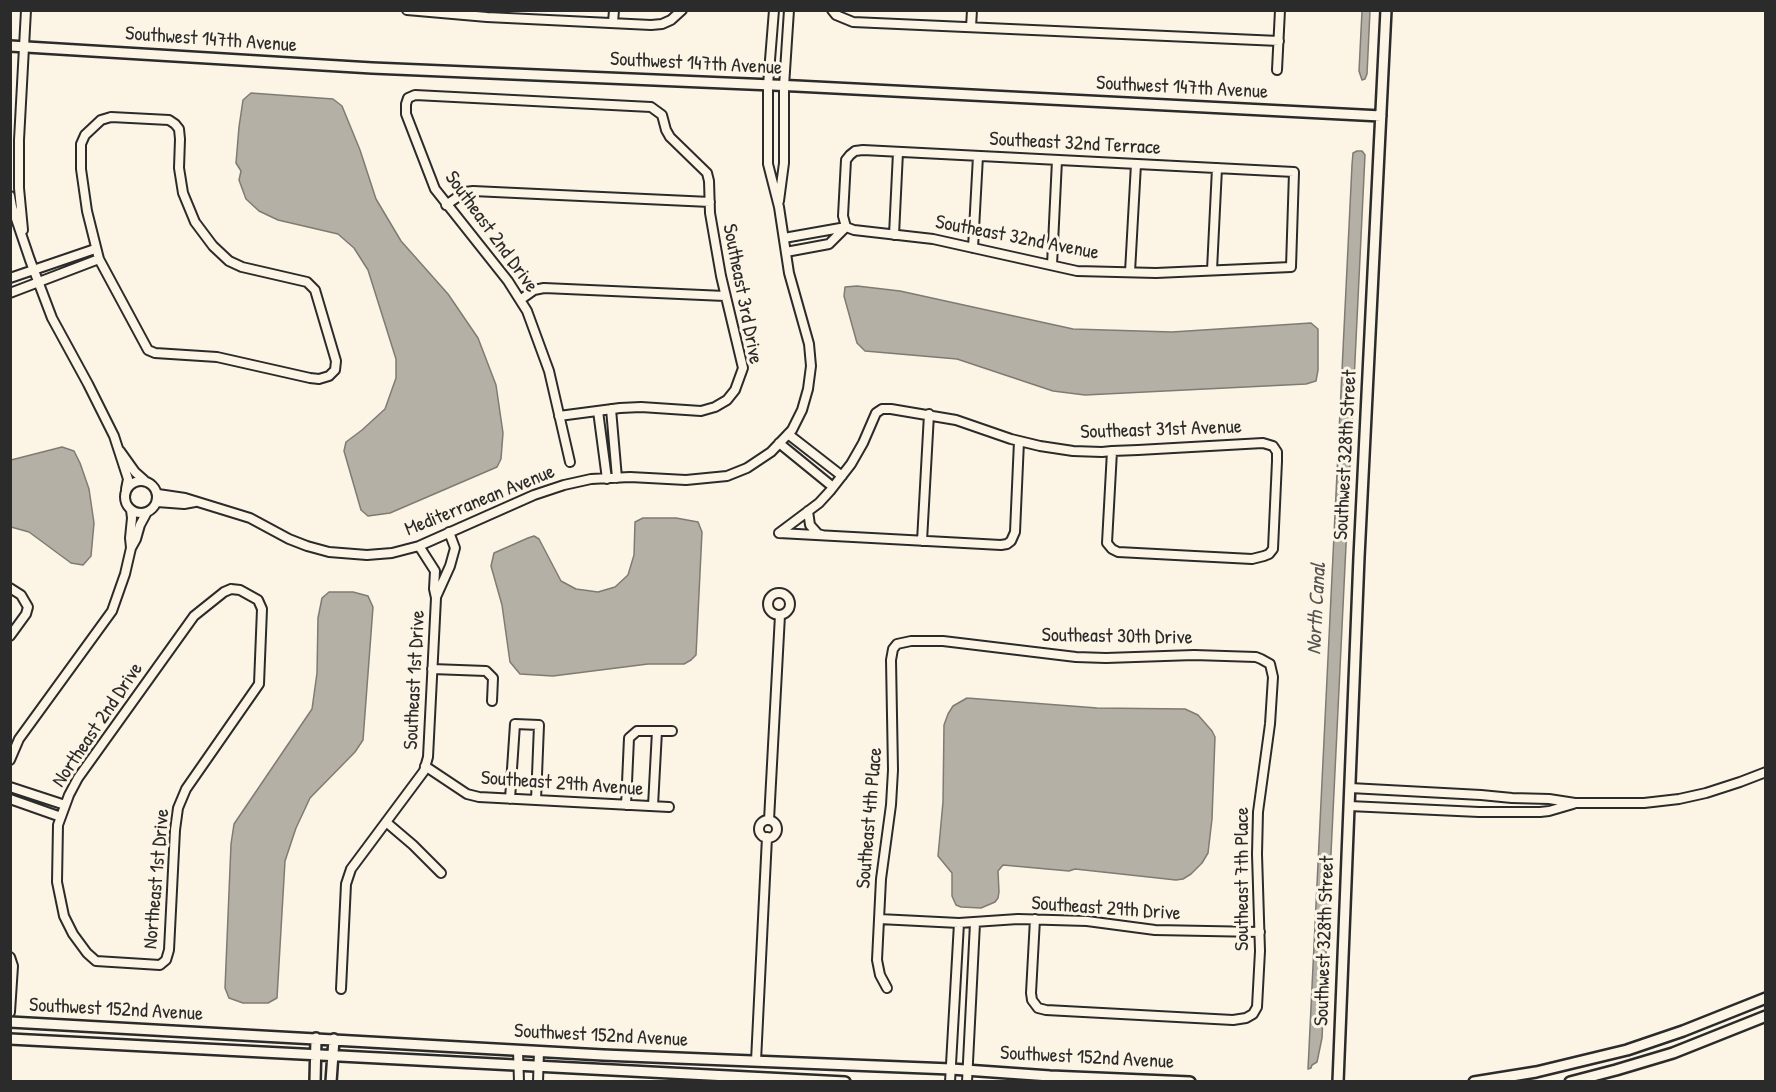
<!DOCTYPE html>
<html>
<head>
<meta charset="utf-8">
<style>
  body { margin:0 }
  #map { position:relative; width:1776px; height:1092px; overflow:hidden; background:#fcf5e5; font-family:"Patrick Hand",sans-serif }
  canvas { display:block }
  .frame { position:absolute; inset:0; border:12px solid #2b2b2b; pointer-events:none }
</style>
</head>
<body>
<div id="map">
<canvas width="1776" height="1092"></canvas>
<div class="frame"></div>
</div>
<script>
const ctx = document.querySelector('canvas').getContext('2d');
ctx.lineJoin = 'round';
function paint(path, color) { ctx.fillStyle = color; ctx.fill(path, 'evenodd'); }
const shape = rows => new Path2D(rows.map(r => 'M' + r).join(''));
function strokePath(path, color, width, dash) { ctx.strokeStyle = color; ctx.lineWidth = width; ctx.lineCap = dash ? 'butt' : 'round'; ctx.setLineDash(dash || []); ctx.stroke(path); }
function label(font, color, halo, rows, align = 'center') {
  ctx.font = font + ' "Patrick Hand",sans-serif'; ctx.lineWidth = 6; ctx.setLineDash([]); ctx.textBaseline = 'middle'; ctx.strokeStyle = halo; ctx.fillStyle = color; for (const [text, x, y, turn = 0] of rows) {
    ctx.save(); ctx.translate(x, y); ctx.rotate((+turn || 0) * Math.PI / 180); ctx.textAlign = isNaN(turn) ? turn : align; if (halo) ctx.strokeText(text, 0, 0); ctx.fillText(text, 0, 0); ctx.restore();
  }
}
const water = shape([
  [1362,11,1370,11,1367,74,1365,79,1362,80,1359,71,1362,11],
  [251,93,333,99,342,106,360,150,376,199,401,241,448,294,478,338,496,385,503,433,501,459,497,467,390,513,368,516,361,510,344,451,346,442,362,430,385,409,396,378,396,359,368,270,354,248,338,234,278,220,259,211,246,199,239,180,241,171,236,163,239,127,243,100,251,93],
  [1357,151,1362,151,1365,155,1322,1038,1317,1062,1312,1065,1311,1068,1308,1069,1352,165,1353,153,1357,151],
  [857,286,900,291,1073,329,1172,332,1311,323,1318,329,1318,370,1316,381,1306,384,1085,395,1053,391,957,359,865,351,857,343,844,296,845,287,857,286],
  [62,447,74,451,80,463,89,489,94,523,91,556,83,565,71,563,29,532,11,527,11,460,62,447],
  [643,518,676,518,698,522,702,532,696,655,691,660,684,664,648,664,553,676,520,674,510,662,502,605,491,566,494,553,528,538,534,536,539,539,561,581,576,589,598,592,615,587,628,575,634,555,635,522,643,518],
  [329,592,353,592,368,596,373,607,363,740,355,752,310,798,296,828,285,861,277,998,268,1003,243,1003,229,998,225,988,231,844,234,824,312,709,317,673,318,618,322,598,329,592],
  [967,698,1097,708,1185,709,1198,715,1212,731,1215,737,1212,819,1208,853,1202,863,1191,874,1183,879,1176,880,1075,869,1069,871,1003,865,998,871,999,892,998,898,995,902,981,908,961,907,956,905,952,896,952,873,938,856,943,802,944,725,948,714,953,706,967,698]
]);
const minor = shape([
  [407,10,487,17,651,25,662,24,671,20,682,10],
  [832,10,836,15,853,22,1279,41],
  [613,23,614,10],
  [971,27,972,10],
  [1277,70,1280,10],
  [111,117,169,120,175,124,179,129,180,139,179,168,183,193,195,222,213,246,229,261,242,267,307,282,315,290,336,361,335,370,329,376,319,379,310,378,217,357,155,353,148,350,99,259,87,211,81,169,81,144,85,135,101,120,111,117],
  [10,196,12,207,30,260,52,318,88,384,114,436,128,479,126,489],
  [779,201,784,163,784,86,789,10],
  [446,205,465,192,473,191,710,202],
  [23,230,19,188,19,140,26,10],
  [894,235,898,152],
  [784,238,846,227,854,230,933,239,1077,271,1156,273,1291,267,1294,172,863,150,855,151,850,155,846,160,843,216,846,227],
  [973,248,978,156],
  [786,252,829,244,845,228],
  [1052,265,1057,160],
  [1212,270,1217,168],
  [1130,272,1136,164],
  [10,278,95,249],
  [10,293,99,259],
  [520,300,534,290,544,288,725,296],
  [611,409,617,478],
  [598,411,607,479],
  [559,416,620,408,641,407,701,411,715,407,727,400,735,390,743,368,721,276,710,213,709,181,707,173,670,137,666,130,662,115,651,107,415,95,408,98,406,104,406,114,435,189,508,281,527,311,549,371,570,462],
  [788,434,842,476],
  [779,443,833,487],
  [120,451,135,472,144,480],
  '125 497a16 16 0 1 1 32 0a16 16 0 1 1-32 0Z',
  [158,494,185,498,250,518,289,539,307,546,329,552,367,555,392,553,419,546,534,495,564,485,591,479,630,477,686,480,727,476,747,468,771,452,792,430,802,410,808,389,811,366,809,344,789,273,779,207,768,164,768,85,774,10],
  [157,502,184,504,195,502],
  [808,511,810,525,818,534,822,535],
  [779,533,819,503,830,491,851,464,863,443,876,413,882,409,891,409,956,420,1011,439,1040,446,1073,451,1102,452,1112,451,1138,450,1263,443,1273,446,1277,452,1277,461,1273,549,1269,554,1264,556,1252,559,1118,552,1112,549,1107,543,1112,451],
  [779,533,1001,545,1007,544,1011,541,1015,532,1019,441],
  [922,541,929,414],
  [131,548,130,538,132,518,131,510],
  [10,588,21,595,28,607,26,614,10,636],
  [231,589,240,590,258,600,262,609,259,684,186,789,178,808,175,830,169,950,166,960,160,965,96,961,87,953,73,934,64,916,57,882,58,825,69,795,78,778,194,616,224,592,231,589],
  '768 604a11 11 0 1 1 22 0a11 11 0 1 1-22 0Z',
  [436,597,450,566,455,548,449,532],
  [432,669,486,671,493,678,492,701],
  [10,760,19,739,112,611,125,574,131,548,136,539,140,525,147,512],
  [425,766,467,794,479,797,669,807],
  [10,787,65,805],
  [1350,788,1481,795,1512,798,1549,799,1575,803,1644,803,1679,799,1706,793,1740,782,1766,772],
  [10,799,61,817],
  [510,799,515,724,539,725,536,800],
  [626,805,629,738,637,731,672,731],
  [653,806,657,731],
  [1349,806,1479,812,1540,812,1549,811,1573,804],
  [769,820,780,615],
  '759 829a9 9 0 1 1 18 0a9 9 0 1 1-18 0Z',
  [386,822,413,845,441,873],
  [879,919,959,923,1018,919,1087,921,1155,930,1260,932],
  [10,957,13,966,10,1012],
  [887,988,880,975,877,960,881,879,891,805,893,770,891,660,893,649,897,644,911,641,943,641,1076,657,1106,658,1194,655,1256,657,1261,659,1270,664,1273,677,1270,724,1258,812,1257,854,1260,951,1257,1007,1253,1014,1246,1018,1233,1020,1046,1010,1038,1008,1032,1000,1031,993,1035,919],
  [341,989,346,884,351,869,424,771,428,757,436,598,434,589,435,571,419,546],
  [518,1050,519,1082],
  [756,1061,767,837],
  [538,1082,539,1051],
  [950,1082,959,923],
  [967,1082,975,923]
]);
const tertiary = shape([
  [10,46,372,68,796,86,1381,116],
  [10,1022,603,1055,951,1069,1050,1076,1190,1082],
  [10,1039,845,1082],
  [315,1082,316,1038],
  [331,1082,334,1039],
  [1338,1082,1359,557,1386,10],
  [1474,1082,1536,1072,1627,1050,1683,1031,1766,998],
  [1570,1082,1616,1070,1673,1053,1766,1016]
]);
const streetNames = [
  ["Southwest 147th Avenue",211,40,4],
  ["Southwest 147th Avenue",696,64,3],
  ["Southwest 147th Avenue",1182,88,3],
  ["Southeast 32nd Terrace",1075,144,3],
  ["Southeast 2nd Drive",491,232,54],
  ["Southeast 32nd Avenue",1017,238,11],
  ["Southeast 3rd Drive",742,294,79],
  ["Southeast 31st Avenue",1161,430,-2],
  ["Southwest 328th Street",1346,455,-87],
  ["Mediterranean Avenue",480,501,-22],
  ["Southeast 30th Drive",1117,637,1],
  ["Southeast 1st Drive",415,680,-87],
  ["Northeast 2nd Drive",98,725,-56],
  ["Southeast 29th Avenue",562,784,4],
  ["Southeast 4th Place",870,818,-85],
  ["Northeast 1st Drive",157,879,-85],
  ["Southeast 7th Place",1243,879,-90],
  ["Southeast 29th Drive",1106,909,4],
  ["Southwest 328th Street",1325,941,-88],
  ["Southwest 152nd Avenue",116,1010,3],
  ["Southwest 152nd Avenue",601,1036,3],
  ["Southwest 152nd Avenue",1087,1058,3]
];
const waterNames = [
  ["North Canal",1317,609,-87]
];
paint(water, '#b4b0a5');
strokePath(water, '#7d7b74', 1.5);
strokePath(minor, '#2b2b2b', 12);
strokePath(tertiary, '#2b2b2b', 14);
strokePath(minor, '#fcf5e5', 8);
strokePath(tertiary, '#fcf5e5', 9);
label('20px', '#2b2b2b', '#fcf5e5', streetNames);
label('italic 21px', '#545350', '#fcf5e5', waterNames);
</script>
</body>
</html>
